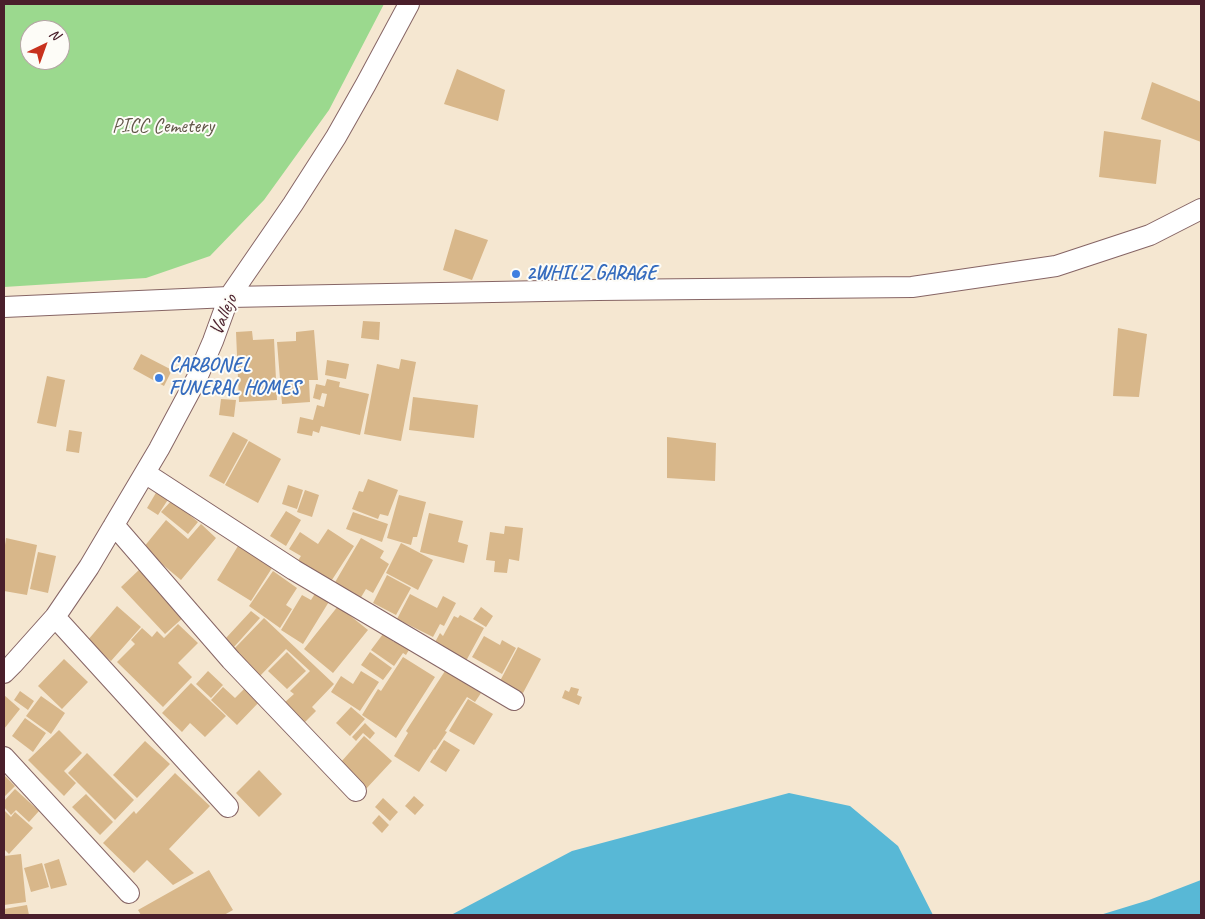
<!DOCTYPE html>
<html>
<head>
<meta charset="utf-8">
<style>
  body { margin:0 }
  #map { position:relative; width:1205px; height:919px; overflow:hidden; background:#f5e7d1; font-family:Caveat,sans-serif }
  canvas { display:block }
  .frame { position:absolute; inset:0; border:5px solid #4a1f2b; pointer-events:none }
  .north { position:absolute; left:20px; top:20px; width:50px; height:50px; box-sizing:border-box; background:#fdfcf7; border:1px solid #b5a4a5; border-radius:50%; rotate:42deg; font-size:14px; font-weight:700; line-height:20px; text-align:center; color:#4a1f2b }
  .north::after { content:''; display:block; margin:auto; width:18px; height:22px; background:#c8321e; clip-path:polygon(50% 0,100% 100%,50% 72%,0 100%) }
</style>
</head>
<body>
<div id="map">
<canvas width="1205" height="919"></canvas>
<div class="frame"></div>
<div class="north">N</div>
</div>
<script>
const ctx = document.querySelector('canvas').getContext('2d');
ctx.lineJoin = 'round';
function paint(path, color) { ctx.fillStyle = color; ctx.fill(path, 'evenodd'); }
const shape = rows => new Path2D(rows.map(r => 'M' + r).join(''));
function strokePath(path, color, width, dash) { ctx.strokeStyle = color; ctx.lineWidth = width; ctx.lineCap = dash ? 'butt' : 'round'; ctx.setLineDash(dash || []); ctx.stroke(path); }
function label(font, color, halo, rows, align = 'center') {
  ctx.font = font + ' Caveat,sans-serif'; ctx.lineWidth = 4; ctx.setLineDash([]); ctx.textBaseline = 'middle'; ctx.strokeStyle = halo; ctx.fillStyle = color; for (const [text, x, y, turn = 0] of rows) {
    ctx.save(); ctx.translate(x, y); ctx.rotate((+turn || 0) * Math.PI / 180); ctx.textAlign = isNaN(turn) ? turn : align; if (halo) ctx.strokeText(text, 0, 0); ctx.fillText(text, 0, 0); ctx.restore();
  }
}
const green = shape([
  [4,4,384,4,329,110,264,200,210,256,146,278,4,287],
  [30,30,60,30,60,60,30,60]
]);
const water = shape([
  [789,793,850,806,898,846,933,915,451,915,572,851],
  [1201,880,1201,915,1100,915,1149,900]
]);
const building = shape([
  [457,69,505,90,498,121,444,104],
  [1152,82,1201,102,1201,142,1141,119],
  [1104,131,1161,140,1156,184,1099,177],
  [455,229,488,240,472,280,443,270],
  [363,321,380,322,379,340,361,338],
  [1118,328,1147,334,1139,397,1113,396],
  [314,330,318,380,309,380,310,402,282,404,277,342,296,341,296,332],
  [252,331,253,340,274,339,277,400,239,402,236,332],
  [141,354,172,370,164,386,133,369],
  [401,359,416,362,401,441,364,434,377,364,399,369],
  [327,360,349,364,346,379,325,375],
  [47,376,65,380,56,427,37,423],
  [327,379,340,382,339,387,369,394,360,435,321,426,319,433,313,431,312,436,297,433,300,417,313,420,317,405,324,407,327,394,322,393,320,400,313,398,316,384,325,386],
  [413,397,478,405,474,438,409,430],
  [221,399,236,400,234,417,219,415],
  [69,430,82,432,79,453,66,451],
  [233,432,248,440,224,484,209,476],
  [667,437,716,443,715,481,667,478],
  [249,441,281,459,258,503,225,485],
  [368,479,398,490,388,516,380,514,378,519,352,509,359,491,363,492],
  [288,485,303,490,297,509,282,504],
  [305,490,319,495,312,517,297,512],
  [157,491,169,498,158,515,147,508],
  [399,495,426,502,417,537,413,537,411,545,387,538],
  [172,500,198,522,188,534,161,512],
  [286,511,301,520,286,546,270,536],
  [353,512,388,524,382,542,346,529],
  [429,513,463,521,458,542,468,545,464,563,420,552],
  [166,520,188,539,201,524,216,538,181,580,143,548],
  [505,526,523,528,519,561,509,559,507,573,494,572,495,561,486,560,490,532,504,534],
  [328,529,354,546,330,583,297,562,301,556,289,549,300,532,318,544],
  [6,538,37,545,27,595,4,591,4,552],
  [361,538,384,551,380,558,389,564,373,593,366,589,360,599,334,584],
  [401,543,433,560,418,590,386,573],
  [238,546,272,568,251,601,217,580],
  [38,552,56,556,48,593,30,589],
  [141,568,185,616,165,634,121,587],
  [273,571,297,588,286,605,292,609,280,628,249,606],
  [387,575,411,588,396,615,373,603],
  [316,592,330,600,303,644,281,630,302,595,311,600],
  [410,594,437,608,443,596,456,603,444,626,440,624,433,637,397,619],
  [117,606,141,627,111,661,87,641],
  [338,606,368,630,333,673,304,649],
  [481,607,493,616,486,627,473,619],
  [251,611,260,618,234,647,226,638],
  [460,615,484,628,466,661,434,644,440,633,443,636,454,616,458,618],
  [264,618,334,684,312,707,316,711,305,722,284,703,294,694,290,691,310,671,286,649,259,677,232,651],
  [178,624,198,643,178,663,192,677,163,707,117,662,135,644,131,640,142,628,152,637,157,631,164,638],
  [383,634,394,642,396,638,410,648,406,655,403,653,394,666,371,650],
  [484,636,500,645,502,640,516,648,502,674,472,657],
  [518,647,541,659,523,693,500,681],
  [287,652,306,671,287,689,268,671],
  [370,652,392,668,383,680,361,665],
  [403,657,435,677,396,738,362,715,378,689,381,691],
  [64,659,88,682,62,709,38,686],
  [208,671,223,685,211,698,196,684],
  [361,671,379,682,360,711,331,692,341,676,353,684],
  [445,671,481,693,475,702,467,697,445,731,447,732,435,750,434,749,419,772,394,756,408,733,406,731],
  [191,683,226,716,205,737,190,723,182,732,162,713],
  [223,687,235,698,246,687,261,700,237,725,211,700],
  [571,687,579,689,577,695,582,697,579,705,562,698,565,690,569,692],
  [20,691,34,701,28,710,14,700],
  [4,695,20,709,4,729],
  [41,696,65,713,51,734,26,716],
  [468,699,493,714,474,745,449,731],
  [351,707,365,719,350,736,336,723],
  [25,718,46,733,33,752,12,736],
  [365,723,375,733,370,739,363,733,356,741,352,737],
  [59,730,82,753,64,771,76,783,64,796,28,760],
  [364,736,392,761,365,790,358,783,360,780,341,762],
  [444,740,460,750,446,772,430,762],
  [145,741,170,764,137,798,113,775],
  [87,753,134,800,115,820,68,773],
  [259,770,282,794,259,817,236,793],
  [175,773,210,806,169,849,194,873,173,885,147,860,134,873,103,843,134,811,136,814],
  [4,775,15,786,4,797],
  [15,789,39,811,29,822,16,810,11,815,4,807,4,801],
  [86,794,113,822,100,835,72,807],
  [414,796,424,805,415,815,405,806],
  [383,798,398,812,390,821,375,807],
  [4,810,11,817,15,812,33,828,9,854,4,849],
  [379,815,389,825,382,833,372,823],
  [21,854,26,902,4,905,4,856],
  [59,859,67,885,51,889,44,864],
  [42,863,49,887,31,892,24,868],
  [209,870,233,910,224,915,141,915,138,910],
  [27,905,29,915,4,915,4,909]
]);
const minor = shape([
  [4,307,229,297,598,290,912,287,1056,266,1150,235,1201,209],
  [145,473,294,570,514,700],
  [114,525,231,660,356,791],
  [55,617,228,807],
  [4,673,13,664,55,617,89,567,159,449,197,378,213,341,229,297,293,204,336,137,366,84,409,4],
  [4,757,129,893]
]);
const markers = [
  [516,274,5,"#3f7fe0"],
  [159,378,5,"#3f7fe0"]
];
const parkNames = [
  ["PICC Cemetery",163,127]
];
const shopNames = [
  ["2WHIL'Z GARAGE",526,274],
  ["CARBONEL",169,366],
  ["FUNERAL HOMES",169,389]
];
const streetNames = [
  ["Vallejo",224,315,-67]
];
paint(green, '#9bd98e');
paint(water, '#58b8d6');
paint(building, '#d8b78a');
strokePath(minor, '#866565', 22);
strokePath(minor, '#fff', 20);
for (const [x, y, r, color] of markers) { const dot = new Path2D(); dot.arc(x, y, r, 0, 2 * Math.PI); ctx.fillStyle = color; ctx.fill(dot); strokePath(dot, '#fdfcf7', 2); }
label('20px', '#625749', '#fdfcf7', parkNames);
label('bold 20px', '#366cbe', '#fdfcf7', shopNames, 'left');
label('20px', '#4a1f2b', '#fdfcf7', streetNames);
</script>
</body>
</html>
